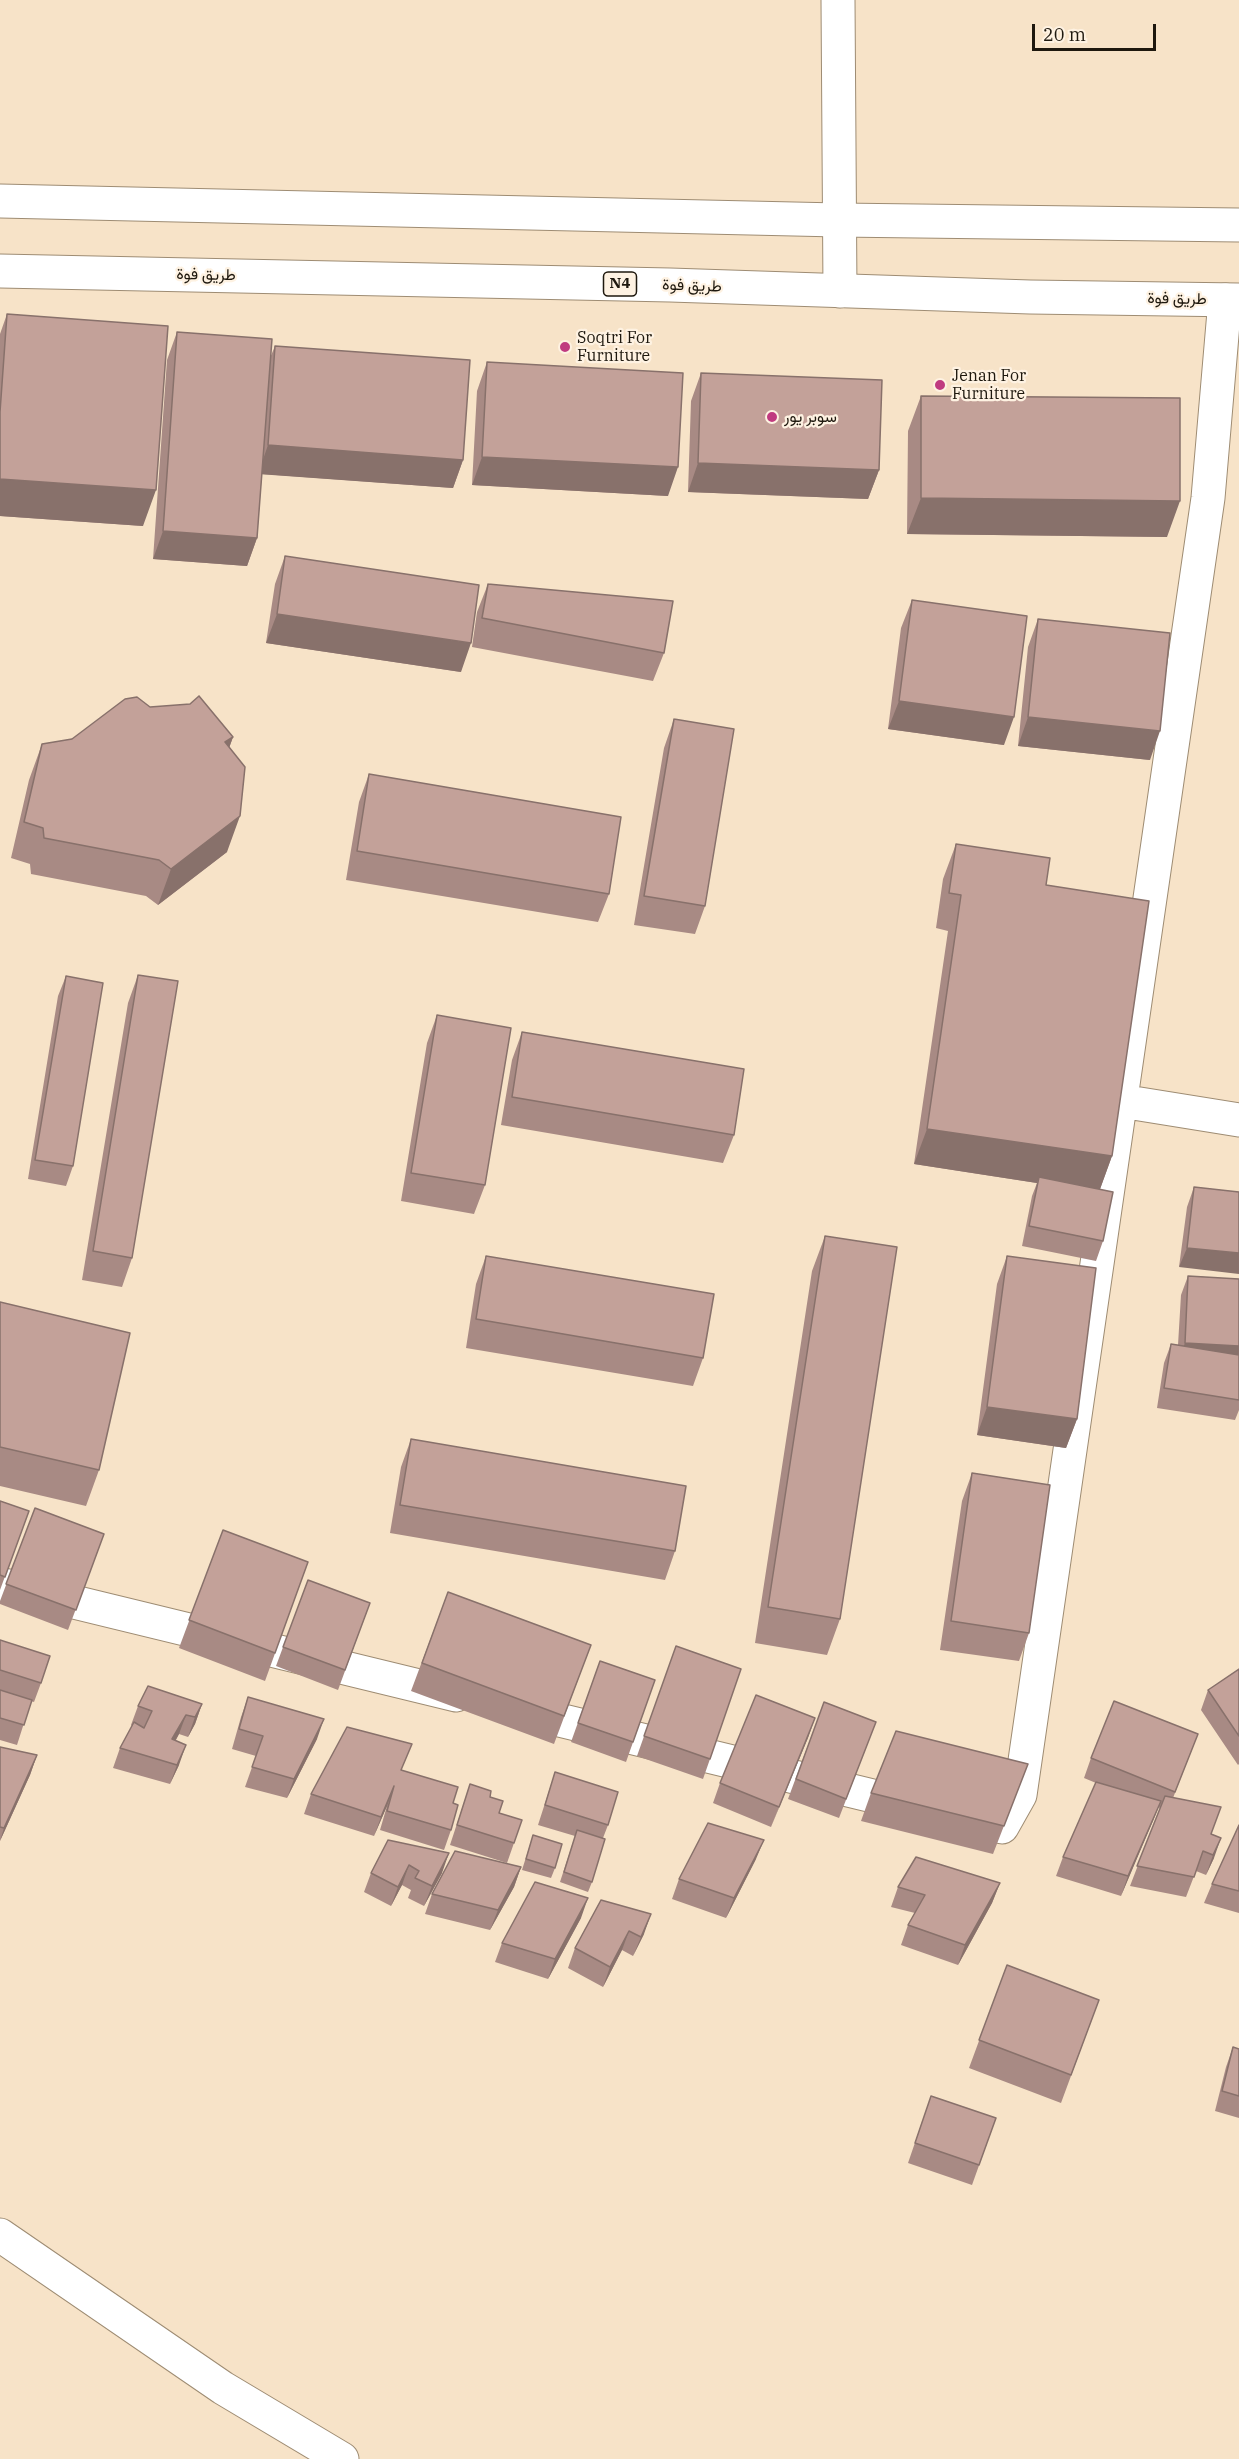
<!DOCTYPE html>
<html>
<head>
<meta charset="utf-8">
<style>
  body { margin:0 }
  #map { position:relative; width:1239px; height:2459px; overflow:hidden; background:#f7e3c8; font-family:"IBM Plex Serif",serif }
  canvas { display:block }
  .scale { position:absolute; left:1032px; top:24px; width:124px; height:27px; box-sizing:border-box; border:3px solid #1e180e; border-top:0; padding-left:8px; font-size:18px; line-height:21px; white-space:nowrap; color:#1e180e; -webkit-text-stroke:4px #fef2e2; paint-order:stroke }
</style>
</head>
<body>
<div id="map">
<canvas width="1239" height="2459"></canvas>
<div class="scale">20 m</div>
</div>
<script>
const ctx = document.querySelector('canvas').getContext('2d');
ctx.lineJoin = 'round';
const shape = rows => new Path2D(rows.map(r => 'M' + r).join(''));
function strokePath(path, color, width, dash) { ctx.strokeStyle = color; ctx.lineWidth = width; ctx.lineCap = dash ? 'butt' : 'round'; ctx.setLineDash(dash || []); ctx.stroke(path); }
function paint(path, color) { ctx.fillStyle = color; ctx.fill(path, 'evenodd'); }
function label(font, color, halo, rows, align = 'center') {
  ctx.font = font + ' "IBM Plex Serif",Vazirmatn,serif'; ctx.lineWidth = 4.5; ctx.setLineDash([]); ctx.textBaseline = 'middle'; ctx.strokeStyle = halo; ctx.fillStyle = color; for (const [text, x, y, turn = 0] of rows) {
    ctx.save(); ctx.translate(x, y); ctx.rotate((+turn || 0) * Math.PI / 180); ctx.textAlign = isNaN(turn) ? turn : align; if (halo) ctx.strokeText(text, 0, 0); ctx.fillText(text, 0, 0); ctx.restore();
  }
}
const minor = shape([
  [838,0,840,291],
  [1121,1101,1239,1120],
  [0,1584,456,1695],
  [518,1710,914,1806],
  [970,1820,1002,1827,1020,1795,1208,498,1225,300],
  [0,2235,223,2388,342,2459]
]);
const trunk = shape([
  [0,201,838,220,1239,225],
  [0,271,670,285,1030,297,1239,300]
]);
const wall = shape([
  [7,314,143,526,0,516,0,334],
  [177,332,270,358,275,346,463,460,453,488,262,474,257,538,247,566,153,559,167,360],
  [487,362,668,496,472,485,477,391],
  [701,373,879,470,868,499,688,492,691,401],
  [921,396,1167,537,907,534,908,431],
  [285,556,461,672,266,643,275,584],
  [488,584,664,653,653,681,472,647,477,612],
  [912,600,1004,745,888,729,901,628],
  [1038,619,1150,760,1018,746,1028,647],
  [150,707,233,737,229,748,227,852,158,905,146,896,31,874,30,864,11,858,29,780,42,744,72,739],
  [674,719,705,906,695,934,634,925,664,748],
  [369,774,609,894,598,922,346,880,359,802],
  [956,844,1046,885,1112,1156,1100,1189,1103,1241,1096,1261,1022,1246,1032,1196,1037,1183,914,1164,948,931,936,928,943,879],
  [138,975,132,1258,122,1287,82,1280,128,1003],
  [66,976,73,1166,66,1186,28,1179,58,996],
  [437,1015,485,1185,474,1214,401,1201,427,1043],
  [522,1032,734,1135,723,1163,501,1125,512,1060],
  [1194,1187,1239,1192,1179,1267,1187,1207],
  [825,1236,840,1619,827,1655,755,1643,812,1271],
  [486,1256,703,1358,693,1386,466,1348,476,1284],
  [1007,1256,1077,1419,1066,1448,977,1435,997,1284],
  [1188,1276,1239,1279,1239,1410,1235,1420,1157,1408,1164,1363,1171,1344,1178,1345,1181,1295],
  [0,1302,99,1470,86,1506,0,1486],
  [411,1439,675,1551,665,1580,390,1533,401,1467],
  [972,1473,1029,1633,1019,1661,940,1650,962,1501],
  [0,1501,29,1511,0,1590],
  [35,1508,104,1534,68,1630,0,1604,0,1601],
  [223,1530,308,1562,265,1681,179,1648],
  [308,1580,370,1603,338,1690,276,1666],
  [448,1592,591,1645,554,1744,411,1691],
  [0,1640,41,1683,34,1702,31,1701,17,1745,0,1740],
  [676,1646,710,1759,703,1779,637,1756],
  [600,1661,655,1680,626,1762,571,1742],
  [1239,1669,1239,1764,1238,1765,1201,1710,1208,1690],
  [248,1697,317,1739,287,1798,245,1787,256,1756,232,1749,241,1717],
  [824,1702,876,1722,839,1818,788,1799],
  [202,1704,195,1724,188,1737,179,1734,176,1740,179,1765,170,1784,113,1768,120,1748,132,1726,131,1725,138,1706],
  [815,1718,771,1827,713,1803,720,1783],
  [1198,1734,1173,1798,1211,1834,1214,1858,1206,1875,1196,1871,1186,1897,1130,1886,1160,1808,1158,1807,1121,1896,1056,1876,1063,1857,1096,1783,1084,1778,1091,1758],
  [0,1747,37,1755,30,1775,0,1841],
  [1028,1764,993,1854,861,1821,871,1793],
  [402,1771,453,1803,451,1830,444,1850,380,1830,387,1806,374,1836,304,1814,311,1794],
  [555,1772,608,1825,603,1838,592,1882,588,1892,560,1882,575,1836,538,1825],
  [470,1784,490,1797,499,1813,514,1843,507,1863,450,1845],
  [1239,1825,1239,1913,1204,1903,1212,1884],
  [533,1835,555,1868,551,1878,522,1870],
  [388,1840,442,1873,424,1906,408,1898,411,1890,402,1885,391,1906,364,1892,371,1873],
  [756,1859,726,1918,672,1899,679,1879],
  [521,1867,514,1887,490,1930,425,1914,432,1894],
  [1000,1883,992,1903,958,1965,901,1945,908,1925,915,1913,891,1907,898,1887],
  [601,1900,644,1934,633,1956,622,1950,603,1987,568,1968,575,1948],
  [581,1918,548,1979,495,1962,502,1943],
  [1007,1965,1099,2000,1061,2103,969,2068],
  [1233,2047,1239,2049,1239,2118,1215,2111,1226,2067],
  [931,2096,996,2118,972,2185,908,2163]
]);
const shadedWall = shape([
  [268,445,463,460,453,488,258,474],
  [482,457,678,467,668,496,472,485],
  [698,463,879,470,868,499,688,492],
  [0,479,156,490,143,526,0,516],
  [921,498,1180,501,1167,537,907,534],
  [163,531,257,538,247,566,153,559],
  [277,614,471,643,461,672,266,643],
  [899,701,1014,717,1004,745,888,729],
  [1028,717,1160,731,1150,760,1018,746],
  [233,737,220,773,225,742],
  [240,816,227,852,158,905,171,869],
  [927,1129,1112,1156,1099,1192,1039,1177,1037,1183,914,1164],
  [1187,1248,1239,1253,1239,1274,1179,1267],
  [1185,1343,1239,1346,1239,1366,1177,1362],
  [987,1407,1077,1419,1066,1448,977,1435],
  [202,1704,195,1724,188,1737,195,1717],
  [186,1715,179,1734,165,1758,172,1739],
  [815,1718,808,1738,771,1827,779,1807],
  [324,1719,317,1739,287,1798,294,1779],
  [186,1745,179,1765,170,1784,177,1765],
  [37,1755,30,1775,0,1841,4,1828],
  [394,1786,387,1806,374,1836,381,1817],
  [1161,1801,1153,1821,1121,1896,1128,1876],
  [1221,1838,1214,1858,1206,1875,1213,1855],
  [764,1840,756,1859,726,1918,734,1898],
  [449,1853,442,1873,424,1906,432,1886],
  [409,1865,402,1885,391,1906,398,1887],
  [521,1867,514,1887,490,1930,498,1910],
  [1000,1883,992,1903,958,1965,965,1945],
  [588,1898,581,1918,548,1979,555,1959],
  [651,1914,644,1934,633,1956,641,1937],
  [629,1931,622,1950,603,1987,610,1967]
]);
const building = shape([
  [7,314,168,326,156,490,0,479,0,412,7,314],
  [177,332,272,339,257,538,163,531,177,332],
  [275,346,470,360,463,460,268,445,275,346],
  [487,362,683,373,678,467,482,457,487,362],
  [701,373,882,380,879,470,698,463,701,373],
  [921,396,1180,398,1180,501,921,498,921,396],
  [285,556,479,585,471,643,277,614,285,556],
  [488,584,673,601,664,653,482,618,488,584],
  [912,600,1027,616,1014,717,899,701,912,600],
  [1038,619,1170,633,1160,731,1028,717,1038,619],
  [199,696,233,737,225,742,245,767,240,816,171,869,159,860,44,838,43,828,24,822,42,744,72,739,125,699,137,697,150,707,190,704,199,696],
  [674,719,734,729,705,906,644,896,674,719],
  [369,774,621,817,609,894,357,851,369,774],
  [956,844,1050,858,1046,885,1149,901,1112,1156,927,1129,961,895,949,893,956,844],
  [138,975,178,981,132,1258,93,1251,138,975],
  [66,976,103,983,73,1166,35,1160,66,976],
  [437,1015,511,1028,485,1185,411,1173,437,1015],
  [522,1032,744,1069,734,1135,512,1097,522,1032],
  [1039,1177,1113,1192,1103,1241,1029,1226,1039,1177],
  [1194,1187,1239,1192,1239,1253,1187,1248,1194,1187],
  [825,1236,897,1247,840,1619,768,1607,825,1236],
  [486,1256,714,1294,703,1358,476,1319,486,1256],
  [1007,1256,1096,1268,1077,1419,987,1407,1007,1256],
  [1188,1276,1239,1279,1239,1346,1185,1343,1188,1276],
  [0,1302,130,1333,99,1470,0,1447,0,1302],
  [1171,1344,1239,1355,1239,1400,1164,1388,1171,1344],
  [411,1439,686,1486,675,1551,400,1505,411,1439],
  [972,1473,1050,1485,1029,1633,951,1621,972,1473],
  [0,1501,29,1511,5,1577,0,1575,0,1501],
  [35,1508,104,1534,76,1610,6,1584,35,1508],
  [223,1530,308,1562,275,1653,189,1620,223,1530],
  [308,1580,370,1603,345,1670,283,1647,308,1580],
  [448,1592,591,1645,564,1716,422,1663,448,1592],
  [0,1640,50,1656,41,1683,0,1670,0,1640],
  [676,1646,741,1669,710,1759,644,1736,676,1646],
  [600,1661,655,1680,633,1742,578,1723,600,1661],
  [1239,1669,1239,1736,1208,1690,1239,1669],
  [148,1686,202,1704,195,1717,186,1715,172,1739,186,1745,177,1765,120,1748,134,1722,144,1728,152,1711,138,1706,148,1686],
  [0,1690,32,1700,24,1725,0,1718,0,1690],
  [756,1695,815,1718,779,1807,720,1783,756,1695],
  [248,1697,324,1719,294,1779,252,1767,263,1736,239,1729,248,1697],
  [1114,1701,1198,1734,1175,1792,1091,1758,1114,1701],
  [824,1702,876,1722,846,1799,796,1779,824,1702],
  [347,1727,412,1744,401,1770,458,1787,453,1803,458,1805,451,1830,387,1811,394,1786,381,1817,311,1794,347,1727],
  [896,1731,1028,1764,1004,1826,871,1793,896,1731],
  [0,1747,37,1755,4,1828,0,1827,0,1747],
  [555,1772,618,1792,608,1825,545,1805,555,1772],
  [1096,1782,1161,1801,1128,1876,1063,1857,1096,1782],
  [470,1784,491,1791,490,1797,503,1801,499,1813,522,1820,514,1843,457,1825,470,1784],
  [1165,1796,1221,1807,1211,1834,1221,1838,1213,1855,1203,1851,1194,1877,1137,1866,1165,1796],
  [708,1823,764,1840,734,1898,679,1879,708,1823],
  [1239,1825,1239,1891,1212,1884,1239,1825],
  [577,1830,605,1839,592,1882,564,1872,577,1830],
  [533,1835,562,1844,555,1868,526,1859,533,1835],
  [388,1840,449,1853,432,1886,415,1878,419,1871,409,1865,398,1887,371,1873,388,1840],
  [455,1851,521,1867,498,1910,432,1894,455,1851],
  [916,1857,1000,1883,965,1945,908,1925,925,1895,898,1887,916,1857],
  [535,1882,588,1898,555,1959,502,1943,535,1882],
  [601,1900,651,1914,641,1937,629,1931,610,1967,575,1948,601,1900],
  [1007,1965,1099,2000,1071,2075,979,2040,1007,1965],
  [1233,2047,1239,2049,1239,2096,1222,2091,1233,2047],
  [931,2096,996,2118,979,2165,915,2143,931,2096]
]);
const markers = [
  [565,347,6,"#c03b80"],
  [940,385,6,"#c03b80"],
  [772,417,6,"#c03b80"]
];
const shields = [
  [620,284,33]
];
const shieldNames = [
  ["N4",620,284]
];
const streetNames = [
  ["طريق فوة",206,275,1],
  ["طريق فوة",692,286,2],
  ["طريق فوة",1177,299,1]
];
const poiNames = [
  ["Soqtri For",577,338],
  ["Furniture",577,356],
  ["Jenan For",952,376],
  ["Furniture",952,394],
  ["سوبر يور",784,417]
];
strokePath(minor, '#9e8c73', 35);
strokePath(trunk, '#9e8c73', 35);
strokePath(minor, '#fff', 33);
strokePath(trunk, '#fff', 33);
paint(wall, '#a88a84');
paint(shadedWall, '#88716b');
paint(building, '#c3a199');
strokePath(building, '#88716b', 1.5);
for (const [x, y, r, color] of markers) { const dot = new Path2D(); dot.arc(x, y, r, 0, 2 * Math.PI); ctx.fillStyle = color; ctx.fill(dot); strokePath(dot, '#fef2e2', 2); }
for (const [x, y, w] of shields) { const box = new Path2D(); box.roundRect(x - w / 2, y - 12, w, 24, 4.5); ctx.fillStyle = '#fef2e2'; ctx.fill(box); strokePath(box, '#1e180e', 1.5); }
label('bold 15px', '#1e180e', null, shieldNames);
label('16px', '#1e180e', '#fef2e2', streetNames);
label('16px', '#1e180e', '#fef2e2', poiNames, 'left');
</script>
</body>
</html>
